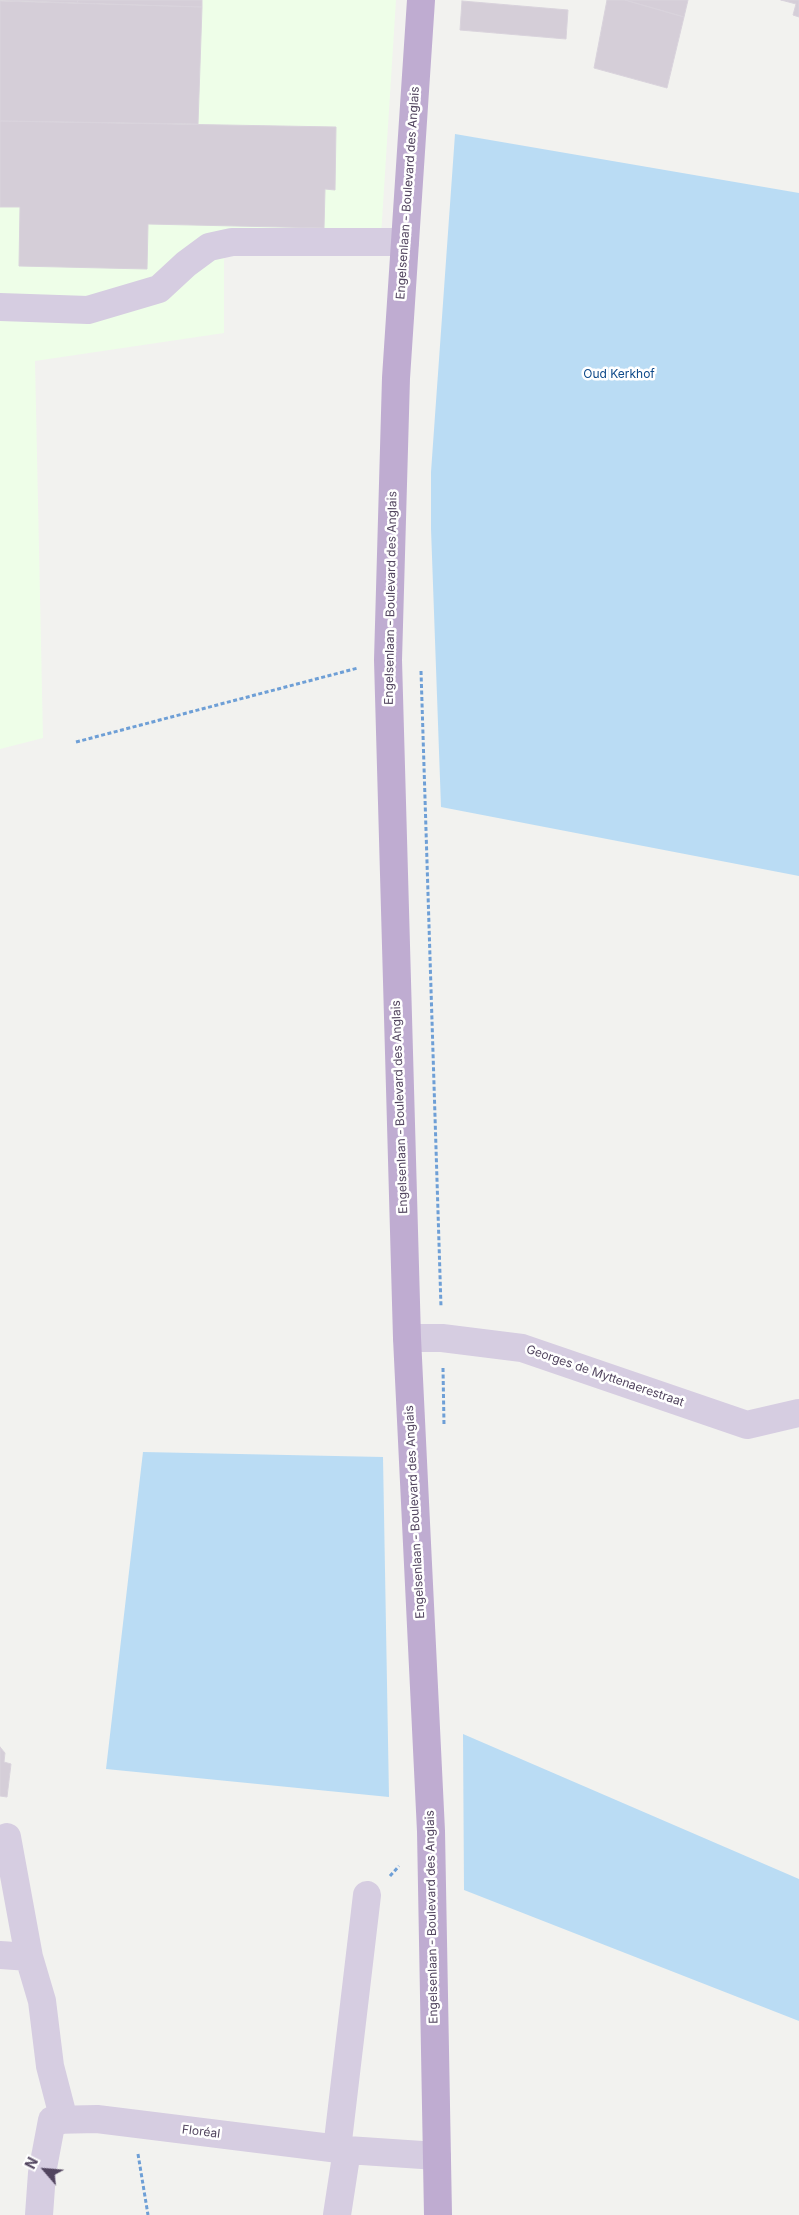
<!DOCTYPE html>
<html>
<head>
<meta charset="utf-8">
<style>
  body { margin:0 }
  #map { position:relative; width:799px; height:2215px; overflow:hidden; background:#f2f2ef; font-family:Inter,sans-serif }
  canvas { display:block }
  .north { position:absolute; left:20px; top:2145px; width:50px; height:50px; -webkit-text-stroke:4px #fff; paint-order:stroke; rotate:297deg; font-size:14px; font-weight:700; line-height:20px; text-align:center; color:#52455f }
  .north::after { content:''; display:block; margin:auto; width:18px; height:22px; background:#52455f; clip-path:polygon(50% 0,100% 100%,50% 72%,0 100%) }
</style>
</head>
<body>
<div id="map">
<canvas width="799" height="2215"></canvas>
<div class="north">N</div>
</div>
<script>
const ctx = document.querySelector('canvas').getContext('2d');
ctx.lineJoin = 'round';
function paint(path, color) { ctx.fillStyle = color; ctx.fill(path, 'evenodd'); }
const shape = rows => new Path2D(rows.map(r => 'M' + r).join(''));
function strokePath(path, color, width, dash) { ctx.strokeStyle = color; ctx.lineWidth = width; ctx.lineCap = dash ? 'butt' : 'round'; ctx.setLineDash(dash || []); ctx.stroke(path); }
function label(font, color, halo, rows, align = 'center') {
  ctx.font = font + ' Inter,sans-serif'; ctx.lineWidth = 5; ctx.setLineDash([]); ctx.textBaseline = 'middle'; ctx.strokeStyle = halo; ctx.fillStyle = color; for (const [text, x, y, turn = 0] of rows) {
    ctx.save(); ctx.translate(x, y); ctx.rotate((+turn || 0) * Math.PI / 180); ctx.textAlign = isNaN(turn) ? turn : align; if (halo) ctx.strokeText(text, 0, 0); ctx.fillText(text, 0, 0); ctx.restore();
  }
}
const commercial = shape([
  [0,0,396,0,380,252,224,252,224,333,35,361,43,738,0,749]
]);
const green = shape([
  [455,134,799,193,799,876,441,807,431,529,431,472],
  [143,1452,383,1457,389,1797,106,1769],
  [463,1734,799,1879,799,2021,464,1890]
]);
const building = shape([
  [0,0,78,0,77,3,0,0],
  [78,0,202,0,202,7,77,3,78,0],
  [607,0,625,0,684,17,667,88,594,68,607,0],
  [625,0,688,0,684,17,625,0],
  [781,0,799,0,799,17,793,15,796,4,781,0],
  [0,1,202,7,198,124,0,121,0,1],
  [462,1,568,10,566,39,460,30,462,1],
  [0,121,336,127,335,190,325,189,324,228,148,224,147,269,19,266,20,207,0,207,0,121],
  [0,1747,5,1753,4,1762,11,1764,7,1797,0,1796,0,1747]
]);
const path = shape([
  [421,671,441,1307],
  [76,742,358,668],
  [443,1368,444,1425],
  [390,1876,399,1866],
  [138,2154,148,2215]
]);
const minor = shape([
  [0,307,88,310,159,289,186,264,209,247,232,242,405,242],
  [407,1338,442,1338,522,1348,747,1425,799,1413],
  [7,1837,29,1957],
  [0,1955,29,1957,42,2001,50,2066,64,2120],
  [337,2149,367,1895],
  [39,2215,42,2173,52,2120,97,2119,347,2150],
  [337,2215,347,2150,437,2156]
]);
const major = shape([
  [421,0,396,378,388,660,407,1338,431,1831,438,2215]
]);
const streetNames = [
  ["Engelsenlaan - Boulevard des Anglais",408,193,-86],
  ["Engelsenlaan - Boulevard des Anglais",391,598,-89],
  ["Engelsenlaan - Boulevard des Anglais",400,1107,-92],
  ["Georges de Myttenaerestraat",605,1376,19],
  ["Engelsenlaan - Boulevard des Anglais",415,1512,-93],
  ["Engelsenlaan - Boulevard des Anglais",432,1917,-91],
  ["Floréal",201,2132,7]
];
const parkNames = [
  ["Oud Kerkhof",619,374]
];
paint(commercial, '#eefee8');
paint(green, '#badcf4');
paint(building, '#d5ced8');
strokePath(building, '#d9d3dc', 1);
strokePath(path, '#6e9fd6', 3, [4, 2.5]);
strokePath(minor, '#d6cde1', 28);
strokePath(major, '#bfacd1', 28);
label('12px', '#52455f', '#fff', streetNames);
label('12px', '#0d4989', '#fff', parkNames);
</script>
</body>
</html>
